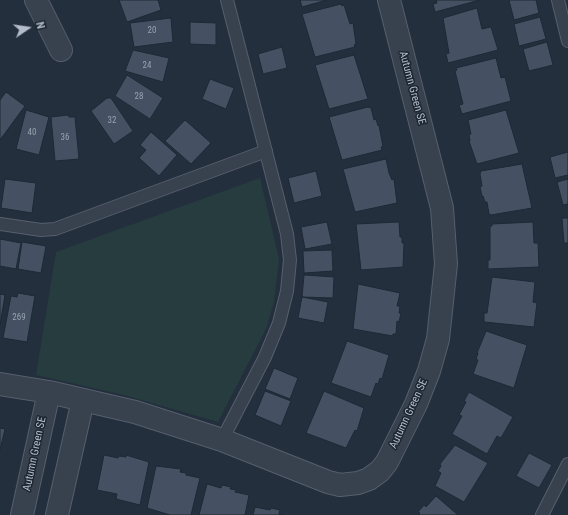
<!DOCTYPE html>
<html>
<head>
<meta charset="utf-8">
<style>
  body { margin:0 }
  #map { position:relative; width:568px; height:515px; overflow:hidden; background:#242f3e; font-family:"Roboto Condensed",sans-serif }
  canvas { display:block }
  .north { position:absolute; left:8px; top:8px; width:40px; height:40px; -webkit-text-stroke:3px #1d2633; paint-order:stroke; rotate:77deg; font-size:11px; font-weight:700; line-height:16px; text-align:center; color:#b4bcc9 }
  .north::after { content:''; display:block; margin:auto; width:14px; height:18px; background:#b4bcc9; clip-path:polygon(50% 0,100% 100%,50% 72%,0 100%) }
</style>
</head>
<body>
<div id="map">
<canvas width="568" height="515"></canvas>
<div class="north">N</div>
</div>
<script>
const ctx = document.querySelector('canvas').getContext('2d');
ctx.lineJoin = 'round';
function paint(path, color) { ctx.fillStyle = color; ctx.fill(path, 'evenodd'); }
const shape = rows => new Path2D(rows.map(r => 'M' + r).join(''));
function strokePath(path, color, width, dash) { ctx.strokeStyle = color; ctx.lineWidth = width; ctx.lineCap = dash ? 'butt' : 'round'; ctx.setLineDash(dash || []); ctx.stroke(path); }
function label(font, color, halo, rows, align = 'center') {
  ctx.font = font + ' "Roboto Condensed",sans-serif'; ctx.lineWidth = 3; ctx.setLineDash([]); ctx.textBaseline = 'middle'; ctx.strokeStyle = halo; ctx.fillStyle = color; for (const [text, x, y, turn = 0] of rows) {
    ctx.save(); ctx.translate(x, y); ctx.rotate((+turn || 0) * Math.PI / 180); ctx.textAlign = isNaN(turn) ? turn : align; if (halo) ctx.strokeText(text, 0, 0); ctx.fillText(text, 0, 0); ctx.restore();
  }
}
const green = shape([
  [260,178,279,259,274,302,266,329,218,422,124,395,36,375,56,252]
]);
const building = shape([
  [119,0,158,0,161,10,127,22,119,0],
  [300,0,327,0,302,7,300,0],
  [436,0,480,0,435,12,433,4,437,3,436,0],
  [509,0,536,0,539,13,514,20,509,0],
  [341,4,342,6,344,5,350,24,353,23,356,44,354,45,355,47,315,57,302,14,341,4],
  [477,8,482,29,491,27,498,50,448,63,446,54,449,53,443,18,477,8],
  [540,17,546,39,519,46,514,24,540,17],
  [171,18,173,42,134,47,130,23,171,18],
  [190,22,216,23,216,45,190,44,190,22],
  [547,42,553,65,529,71,523,49,547,42],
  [282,47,287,68,263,74,258,54,282,47],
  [133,50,169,58,163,82,125,71,133,50],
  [354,55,368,99,329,109,315,65,354,55],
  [496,58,501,78,505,77,511,101,462,114,459,105,463,104,455,71,457,70,456,68,496,58],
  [127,75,163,98,150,119,115,96,127,75],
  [210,79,234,88,226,109,202,99,210,79],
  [6,92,25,106,0,140,0,100,6,92],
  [107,98,111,98,133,131,114,144,91,111,107,98],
  [368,107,371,108,374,120,376,119,378,126,379,125,383,147,381,147,382,150,342,160,329,117,368,107],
  [26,110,49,117,39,155,16,149,26,110],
  [506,110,519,153,477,164,469,141,470,141,469,135,471,134,468,120,506,110],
  [68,115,69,117,75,117,79,159,55,161,51,117,68,115],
  [185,120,211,143,191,164,165,141,185,120],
  [151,132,177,155,159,176,139,158,146,150,140,145,151,132],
  [568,152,568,175,555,178,550,157,568,152],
  [386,159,389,173,392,180,394,179,397,203,355,212,343,169,386,159],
  [522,164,532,208,491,215,489,214,487,202,485,202,483,196,482,196,480,187,482,186,480,174,481,171,522,164],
  [316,171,322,196,294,203,288,178,316,171],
  [5,179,36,183,32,213,1,208,5,179],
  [568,179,568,204,563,205,557,182,568,179],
  [562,218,568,218,568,243,564,243,562,218],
  [327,222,332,244,305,249,301,227,327,222],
  [399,222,400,237,402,237,402,243,404,243,403,267,361,270,356,224,399,222],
  [533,222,534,243,538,243,539,267,488,269,488,260,490,260,490,226,492,226,492,224,533,222],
  [0,239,21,243,16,269,0,266,0,239],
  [22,242,46,246,41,273,18,269,22,242],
  [332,250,333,271,304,273,303,251,332,250],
  [304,275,334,277,333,298,302,297,304,275],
  [492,277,535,282,533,302,537,303,534,327,484,322,484,313,487,313,492,277],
  [358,284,400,293,397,306,400,306,399,313,401,313,399,322,397,321,396,334,393,334,393,336,353,329,358,284],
  [18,293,35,296,27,342,3,338,11,296,17,297,18,293],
  [0,294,5,295,0,325,0,294],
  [302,297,328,302,324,323,298,318,302,297],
  [486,331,527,345,514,388,473,374,478,360,476,359,478,353,477,353,486,331],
  [347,341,389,355,382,379,380,378,378,384,376,383,371,397,331,383,347,341],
  [274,368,298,378,290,399,265,389,274,368],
  [265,391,291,401,281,426,255,415,265,391],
  [324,391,364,408,357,431,355,430,346,448,306,433,324,391],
  [469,392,513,417,501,438,497,436,487,454,452,434,462,416,459,415,466,402,464,401,469,392],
  [0,428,5,429,0,450,0,428],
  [455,445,488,463,464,502,435,486,441,473,438,471,441,466,440,464,455,445],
  [529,453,552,465,539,488,516,476,529,453],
  [104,455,118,458,119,456,126,457,126,455,149,462,140,505,116,499,117,494,97,490,104,455],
  [156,466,181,469,180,472,186,473,186,475,200,478,191,515,170,515,147,508,156,466],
  [207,484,221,488,222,485,231,487,230,489,236,490,235,492,249,495,245,515,199,515,207,484],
  [436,496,458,515,418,515,420,513,418,512,424,505,426,507,436,496],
  [255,507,270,510,271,508,280,510,279,514,284,515,253,515,255,507]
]);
const lane = shape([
  [558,0,568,41],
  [0,224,41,230,55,229,266,151],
  [222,440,265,357,279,323,287,291,290,260,287,234,227,0],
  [542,515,568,464]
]);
const street = shape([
  [36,0,61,50],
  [0,384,49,392,135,412,222,440,328,482,340,485,358,483,369,479,380,471,387,462,416,404,429,371,438,339,446,264,442,208,389,0],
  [22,515,49,392],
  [57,515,83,400]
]);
const numberNames = [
  ["20",152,31],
  ["24",147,66],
  ["28",139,97],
  ["32",112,121],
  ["40",32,133],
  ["36",65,138],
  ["269",19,318]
];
const streetNames = [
  ["Autumn Green SE",412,88,75],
  ["Autumn Green SE",409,414,-65],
  ["Autumn Green SE",35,454,-78]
];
paint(green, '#263c3f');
paint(building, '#455162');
strokePath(building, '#1f2835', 1);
strokePath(lane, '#565f6c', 14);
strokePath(street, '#565f6c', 24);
strokePath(lane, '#38414e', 12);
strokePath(street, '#38414e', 22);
label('9px', '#98a1af', null, numberNames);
label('11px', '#b4bcc9', '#1d2633', streetNames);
</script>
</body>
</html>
